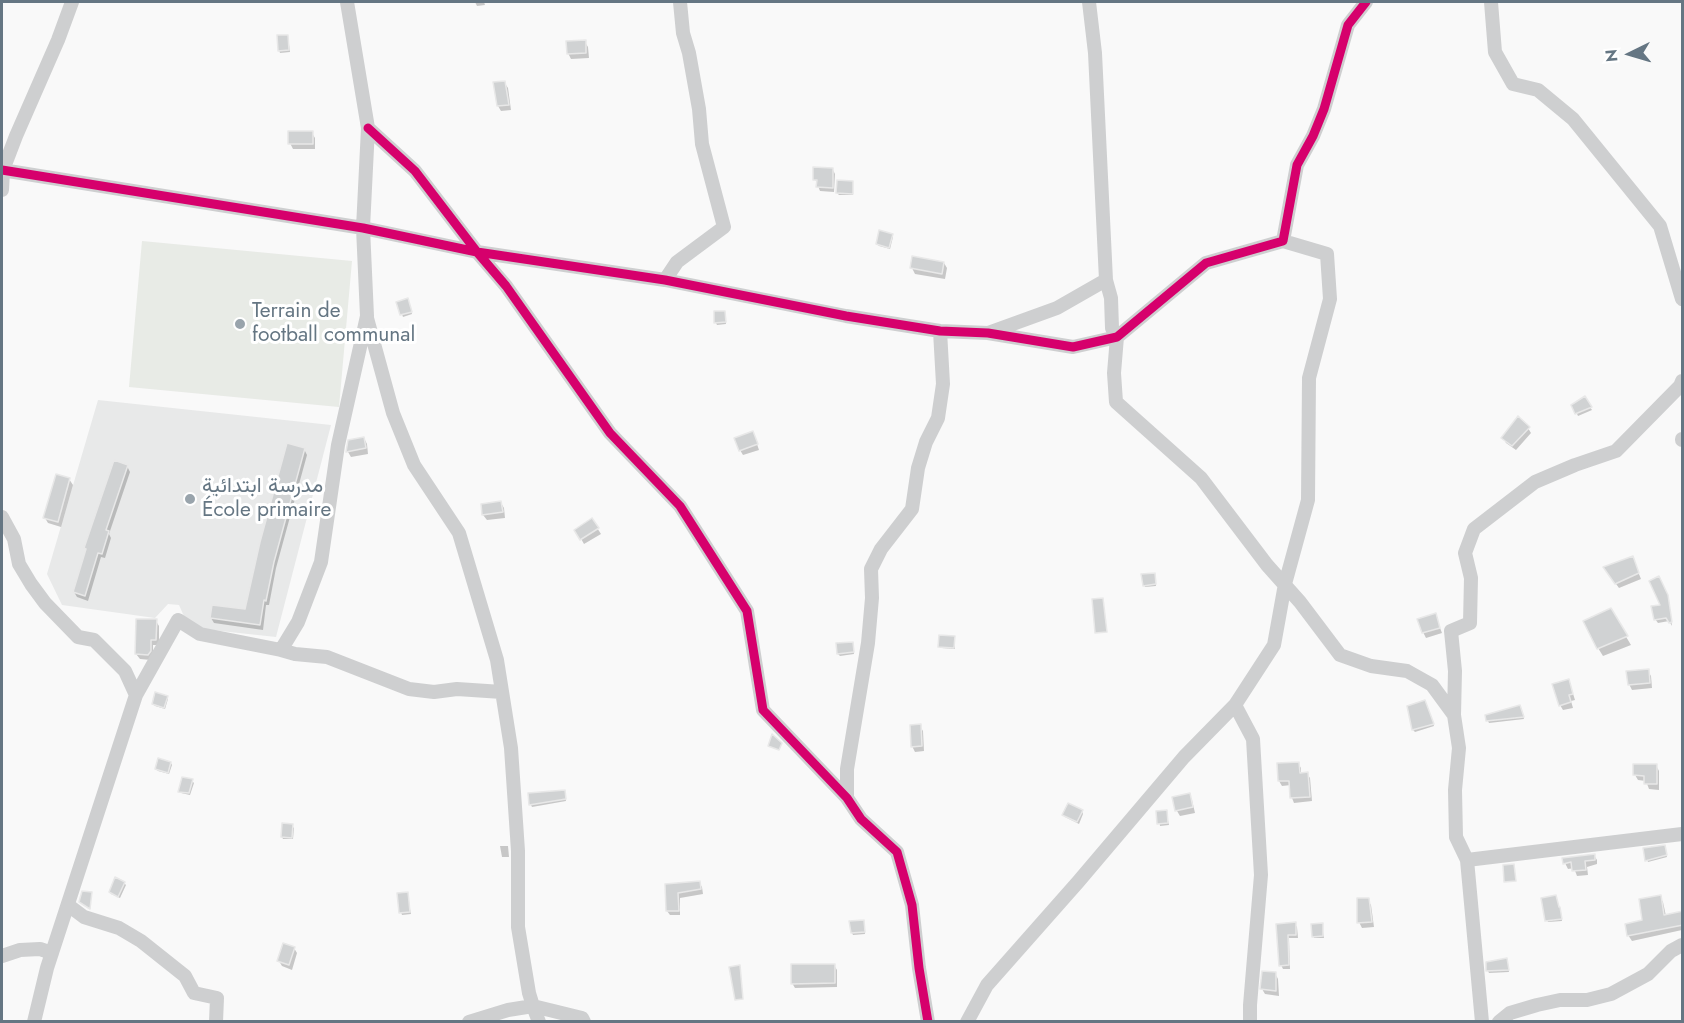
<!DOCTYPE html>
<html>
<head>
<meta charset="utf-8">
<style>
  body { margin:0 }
  #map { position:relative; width:1684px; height:1023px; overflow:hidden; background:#f9f9f9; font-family:Jost,sans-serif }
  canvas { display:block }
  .frame { position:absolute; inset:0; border:3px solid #657683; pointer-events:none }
  .north { position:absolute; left:1600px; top:24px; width:60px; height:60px; -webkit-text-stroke:4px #fff; paint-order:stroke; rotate:265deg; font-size:16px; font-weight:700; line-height:24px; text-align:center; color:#657683 }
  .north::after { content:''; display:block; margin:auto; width:21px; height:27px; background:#657683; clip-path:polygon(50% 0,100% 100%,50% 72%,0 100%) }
</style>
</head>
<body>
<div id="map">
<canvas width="1684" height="1023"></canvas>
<div class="frame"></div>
<div class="north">N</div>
</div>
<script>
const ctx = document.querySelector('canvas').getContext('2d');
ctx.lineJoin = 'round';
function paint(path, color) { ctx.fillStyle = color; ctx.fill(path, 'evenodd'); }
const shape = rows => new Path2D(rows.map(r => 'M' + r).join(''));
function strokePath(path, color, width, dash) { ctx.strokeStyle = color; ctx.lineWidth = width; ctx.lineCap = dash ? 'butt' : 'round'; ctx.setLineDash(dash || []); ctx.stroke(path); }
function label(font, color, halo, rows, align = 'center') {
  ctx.font = font + ' Jost,Vazirmatn,sans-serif'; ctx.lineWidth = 6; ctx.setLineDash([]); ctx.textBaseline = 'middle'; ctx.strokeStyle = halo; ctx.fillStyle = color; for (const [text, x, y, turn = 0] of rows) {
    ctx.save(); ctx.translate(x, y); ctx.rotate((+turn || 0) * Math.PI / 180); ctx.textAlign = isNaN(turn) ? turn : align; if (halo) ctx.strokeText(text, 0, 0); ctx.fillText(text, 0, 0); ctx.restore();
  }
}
const built = shape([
  [98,400,331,425,276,637,202,629,187,623,179,605,168,604,155,618,62,605,47,574]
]);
const green = shape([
  [142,241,352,261,339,407,129,387]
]);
const shadow = shape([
  [475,2,484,2,485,5,477,6],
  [288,36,290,52,280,53,279,50],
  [585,42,588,47,589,58,571,59,568,53],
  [504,82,508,88,511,110,501,111,498,106],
  [312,133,315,138,315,149,293,149,290,143],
  [833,170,835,174,834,192,820,191,815,179],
  [853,183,853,195,839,195,837,193],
  [892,235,893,237,890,249,879,246,877,244],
  [944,263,947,268,945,279,915,274,912,268],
  [409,302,412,314,403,317,398,303],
  [725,314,726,324,717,325,716,323],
  [1584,398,1592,410,1578,416,1573,405],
  [1528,428,1531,433,1516,450,1506,443,1503,438],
  [364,438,367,444,368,454,351,457,348,452],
  [755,438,759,450,743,455,740,450],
  [304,449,307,455,276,568,269,605,266,605,263,630,214,623,211,618,246,611],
  [127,466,130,472,109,534,111,538,105,558,101,557,88,601,77,597,74,592],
  [69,479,73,485,61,527,48,523,45,518],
  [501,503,504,508,505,518,487,520,483,515],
  [592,520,601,534,584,544,576,530],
  [1635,564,1641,579,1619,588,1608,573],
  [1155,576,1156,586,1145,587,1144,585],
  [1660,582,1669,601,1672,626,1669,621,1658,623,1655,619,1662,606],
  [1610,610,1631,645,1603,656,1598,648],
  [1435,615,1442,633,1426,638,1423,632],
  [156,621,159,626,159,645,153,645,153,657,151,660,140,659,136,654],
  [954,638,955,649,941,648,939,646],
  [853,645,854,654,840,656,838,654],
  [1648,671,1651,676,1652,688,1632,690,1629,684],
  [1569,681,1575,700,1571,701,1573,708,1563,710,1560,705],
  [167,697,168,699,165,709,155,706,153,704],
  [1426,704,1434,726,1415,732,1413,730],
  [1521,709,1524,719,1489,723,1488,721],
  [920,726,923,731,924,751,915,752,912,746],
  [171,763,172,765,169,774,158,771,156,769],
  [1298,763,1301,768,1301,774,1307,774,1310,778,1312,801,1294,803,1292,798,1291,785,1282,786,1279,781],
  [1656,765,1659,771,1659,790,1649,789,1646,781,1638,780,1635,775],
  [192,781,194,783,190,795,181,793,180,791],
  [564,791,566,801,532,807,531,805],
  [1189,795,1192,800,1195,813,1180,816,1177,811,1174,798],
  [1082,811,1083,814,1079,824,1065,817,1064,815],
  [1166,811,1169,825,1160,826,1158,812],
  [292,826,294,828,293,839,283,839,282,837],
  [500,846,508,846,509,857,502,857],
  [1665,849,1667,857,1648,862,1647,860],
  [1594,855,1597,860,1597,864,1587,867,1588,875,1577,876,1574,868,1568,869,1565,863],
  [699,882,702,887,703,894,680,898,680,915,670,915,667,911,666,885],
  [124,883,126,885,120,898,111,894,110,892],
  [407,893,411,914,402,915,401,912],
  [1660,897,1663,902,1666,916,1682,912,1682,930,1632,941,1628,935,1644,921],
  [1368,900,1371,905,1374,927,1362,928,1359,922],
  [1560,908,1562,921,1548,922,1547,920],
  [864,923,865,934,853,935,852,933],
  [1295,924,1297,927,1298,938,1289,938,1290,969,1283,969,1281,965,1278,925],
  [1322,925,1324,938,1314,938,1313,936],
  [294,948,297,953,292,970,282,966,279,961],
  [1507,962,1509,972,1489,973,1488,971],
  [834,965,837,970,837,987,795,988,792,983],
  [1275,973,1278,979,1279,996,1265,994,1262,989]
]);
const building = shape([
  [277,35,288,35,289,50,278,51,277,35],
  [586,40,586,53,567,54,566,41,586,40],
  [505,81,509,105,497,106,493,82,505,81],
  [288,131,313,131,313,144,288,144,288,131],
  [813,167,833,168,833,188,816,187,817,180,813,180,813,167],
  [837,180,853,181,853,194,836,193,837,180],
  [879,230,893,234,889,248,876,244,879,230],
  [912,256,944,262,942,274,910,268,912,256],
  [408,298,412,312,400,315,396,302,408,298],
  [714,311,725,311,726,322,714,323,714,311],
  [1585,396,1592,407,1575,414,1571,405,1585,396],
  [1518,416,1530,427,1512,446,1501,438,1518,416],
  [753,431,758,444,739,451,734,438,753,431],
  [364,437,366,448,346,452,348,440,364,437],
  [287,443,305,448,274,562,266,601,264,600,260,625,210,618,212,605,245,609,260,542,287,443],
  [114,460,128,465,106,530,109,531,102,554,98,553,85,596,73,592,86,549,84,548,114,460],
  [56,474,70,478,58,522,43,518,56,474],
  [501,501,503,512,482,515,481,504,501,501],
  [592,518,599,528,580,540,574,530,592,518],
  [1633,556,1639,573,1615,584,1603,567,1633,556],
  [1155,573,1156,584,1143,586,1141,574,1155,573],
  [1659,576,1668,595,1672,622,1669,623,1666,618,1654,620,1651,606,1660,605,1649,581,1659,576],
  [1103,598,1107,632,1095,633,1092,599,1103,598],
  [1611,608,1628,636,1597,649,1583,621,1611,608],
  [1436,613,1440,628,1422,633,1417,619,1436,613],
  [136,619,157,619,156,640,151,640,151,651,148,655,135,654,136,619],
  [939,635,955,636,954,648,938,647,939,635],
  [853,642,854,652,837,654,836,643,853,642],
  [1649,669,1650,683,1628,685,1626,671,1649,669],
  [1569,679,1573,694,1569,695,1571,702,1559,706,1552,684,1569,679],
  [155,692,168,696,164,708,152,704,155,692],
  [1425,700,1434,724,1412,730,1407,706,1425,700],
  [1520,705,1524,717,1486,721,1485,715,1520,705],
  [921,724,922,746,911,747,910,725,921,724],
  [772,734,782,743,779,750,768,746,772,734],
  [158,758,171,762,168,773,155,769,158,758],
  [1299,762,1300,773,1308,772,1310,797,1290,798,1289,781,1278,781,1277,763,1299,762],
  [1633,764,1657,764,1657,784,1644,784,1644,776,1633,775,1633,764],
  [182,777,193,779,189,793,178,792,182,777],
  [565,790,566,799,529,805,528,793,565,790],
  [1190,793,1193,807,1175,811,1172,797,1190,793],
  [1068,803,1083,810,1077,822,1062,815,1068,803],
  [1167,810,1168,823,1157,824,1156,811,1167,810],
  [282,823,293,824,292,838,281,837,282,823],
  [1665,845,1667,855,1645,861,1643,848,1665,845],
  [1595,854,1595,860,1585,861,1586,870,1572,871,1571,862,1563,864,1562,858,1595,854],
  [1514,864,1516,881,1504,882,1503,865,1514,864],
  [115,877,125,882,118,897,109,892,115,877],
  [700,881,701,889,678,893,679,911,666,911,665,884,700,881],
  [82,891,92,892,90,909,79,902,82,891],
  [408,892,410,912,399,913,397,893,408,892],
  [1556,895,1559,907,1560,907,1562,919,1545,921,1541,898,1556,895],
  [1661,895,1664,915,1683,911,1683,925,1627,936,1625,924,1642,920,1639,899,1661,895],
  [1357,898,1369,898,1372,922,1357,923,1357,898],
  [864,920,865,932,851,933,849,921,864,920],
  [1296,922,1296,935,1288,935,1289,965,1279,966,1276,924,1296,922],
  [1323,923,1323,936,1312,937,1311,924,1323,923],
  [283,943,295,947,289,965,277,961,283,943],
  [1507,958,1509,970,1486,971,1486,962,1507,958],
  [791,964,835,964,835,983,791,984,791,964],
  [740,965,743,999,735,1000,729,967,740,965],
  [1262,971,1276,972,1276,991,1260,989,1262,971]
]);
const minor = shape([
  [1491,2,1495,52,1513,84,1538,90,1573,119,1660,226,1682,299],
  [368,128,415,171,477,252,506,286,610,433,680,506,747,611,763,710,847,798,861,819,897,852,912,905,919,968,928,1022],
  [2,170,363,228,477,252,665,280,846,316,940,331,988,333,1073,347,1117,337,1206,263,1283,241,1297,165,1313,136,1324,109,1348,25,1366,2],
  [2,190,3,170,16,136,58,40,72,2],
  [665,280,677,262,724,227,702,144,699,109,689,53,683,33,680,2],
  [1106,280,1111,298,1112,328,1117,337,1114,373,1116,402,1201,478,1267,565,1300,602,1340,655,1371,666,1407,671,1432,685,1454,715,1459,748,1455,790,1456,837,1467,860,1482,1022],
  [367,318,393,413,414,465,459,533,497,660,511,748,518,851,518,927,529,993,533,1006,539,1022],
  [988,333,1057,308,1106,280,1095,53,1089,2],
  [1682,439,1682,440],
  [2,517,14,539,19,564,31,584,45,603,78,637,94,640,125,671,136,695,47,968,34,1022],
  [281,650,295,654,327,657,409,689,434,692,457,689,502,692],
  [136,695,178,620,200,634,281,650,298,622,321,562,338,445,367,316,363,228,368,128,347,2],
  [1454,715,1455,671,1451,631,1470,623,1471,578,1465,553,1474,529,1535,482,1575,465,1616,451,1680,386,1682,381],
  [847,798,847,769,868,643,872,598,871,569,881,549,912,509,918,468,926,442,938,418,943,384,940,331],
  [1467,860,1682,834],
  [68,905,84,917,119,928,141,941,185,976,194,993,217,998,216,1022],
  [2,956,20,950,40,949,52,953],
  [469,1022,508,1010,533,1006,582,1018,584,1022],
  [967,1022,987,985,1078,882,1184,757,1235,705],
  [1250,1022,1250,1005,1261,875,1253,739,1235,705,1274,645,1285,584,1308,500,1309,378,1330,299,1327,254,1283,241],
  [1499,1022,1510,1013,1537,1005,1560,1000,1587,1000,1611,994,1648,974,1671,951,1682,945]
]);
const cycleway = shape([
  [368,128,415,171,477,252,506,286,610,433,680,506,747,611,763,710,847,798,861,819,897,852,912,905,919,968,928,1022],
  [2,170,363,228,477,252,665,280,846,316,940,331,988,333,1073,347,1117,337,1206,263,1283,241,1297,165,1313,136,1324,109,1348,25,1366,2]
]);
const markers = [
  [240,324,6,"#99a4ac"],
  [190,499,6,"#99a4ac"]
];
const poiNames = [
  ["Terrain de",252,312],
  ["football communal",252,336],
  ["مدرسة ابتدائية",202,487],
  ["École primaire",202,511]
];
paint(built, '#e8e9e9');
paint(green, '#e8ebe6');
paint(shadow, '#0003');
paint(building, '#d0d2d3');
strokePath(building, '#e8e8e8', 1.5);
strokePath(minor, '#cecfd0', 14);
strokePath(cycleway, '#d6006c', 9);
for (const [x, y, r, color] of markers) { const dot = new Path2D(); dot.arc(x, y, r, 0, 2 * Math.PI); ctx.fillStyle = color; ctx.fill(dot); strokePath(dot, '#fff', 2); }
label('21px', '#657683', '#fff', poiNames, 'left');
</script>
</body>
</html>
